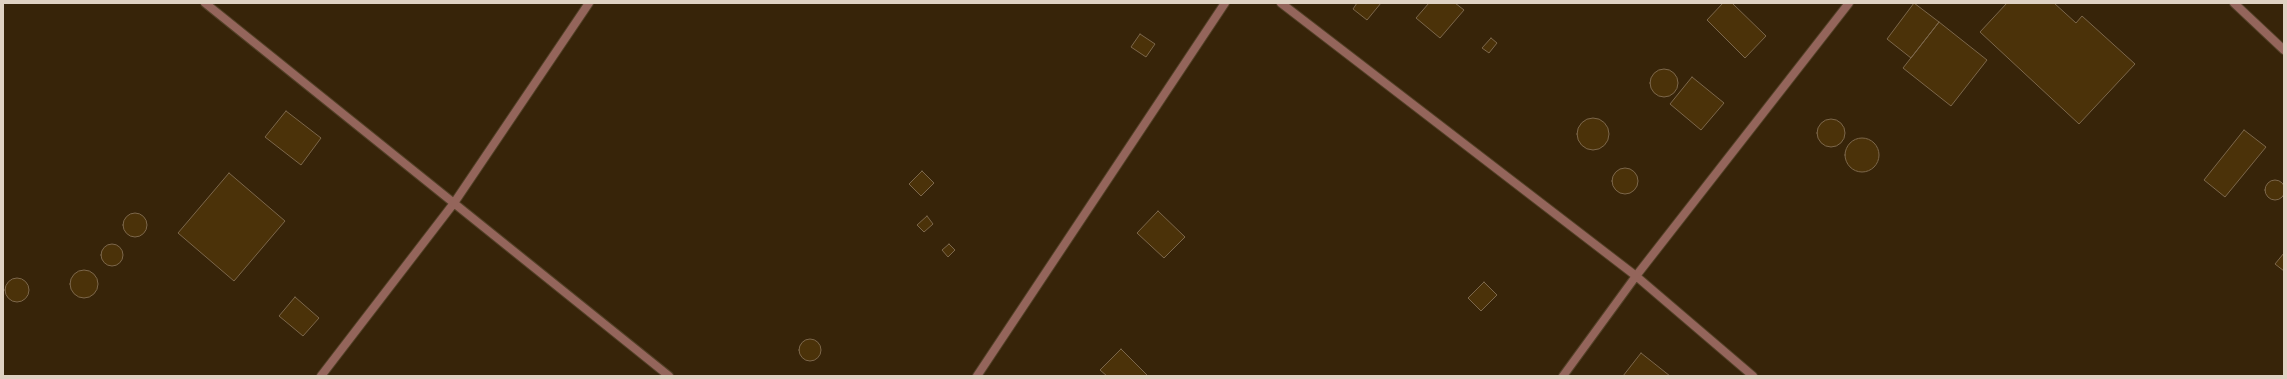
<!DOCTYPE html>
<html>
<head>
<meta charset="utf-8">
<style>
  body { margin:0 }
  #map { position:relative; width:2287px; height:379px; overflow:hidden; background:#372409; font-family:"Sofia Sans Condensed",sans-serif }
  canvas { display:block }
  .frame { position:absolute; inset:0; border:4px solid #dfd2c3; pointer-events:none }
</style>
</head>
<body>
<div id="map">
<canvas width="2287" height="379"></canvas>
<div class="frame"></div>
</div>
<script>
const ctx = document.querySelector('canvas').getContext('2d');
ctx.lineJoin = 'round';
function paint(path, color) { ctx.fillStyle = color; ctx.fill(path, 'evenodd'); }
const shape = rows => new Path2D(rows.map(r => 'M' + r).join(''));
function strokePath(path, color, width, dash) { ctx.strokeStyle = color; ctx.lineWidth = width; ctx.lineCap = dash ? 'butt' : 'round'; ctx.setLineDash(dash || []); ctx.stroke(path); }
const building = shape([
  [1357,3,1381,3,1367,20,1353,9,1357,3],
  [1429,3,1455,3,1464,10,1440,38,1416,18,1429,3],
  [1723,3,1732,3,1766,36,1745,58,1707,20,1723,3],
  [1914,3,1939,22,1911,58,1887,39,1914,3],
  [2007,3,2054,3,2076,23,2082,16,2135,64,2079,124,1980,32,2007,3],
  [1939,22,1987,60,1951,106,1903,68,1939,22],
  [1140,34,1155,44,1146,57,1131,47,1140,34],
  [1491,38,1497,43,1489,53,1482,48,1491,38],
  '1650 83a14 14 0 1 1 28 0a14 14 0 1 1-28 0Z',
  [1692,77,1724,103,1701,130,1670,104,1692,77],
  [286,111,321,138,301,165,265,137,286,111],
  '1577 134a16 16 0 1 1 32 0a16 16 0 1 1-32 0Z',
  '1817 133a14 14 0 1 1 28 0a14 14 0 1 1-28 0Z',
  [2244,130,2266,147,2225,197,2204,180,2244,130],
  '1845 155a17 17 0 1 1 34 0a17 17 0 1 1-34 0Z',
  '1612 181a13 13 0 1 1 26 0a13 13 0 1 1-26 0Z',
  [922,171,934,183,921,196,909,184,922,171],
  [229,173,285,221,234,281,178,233,229,173],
  '2265 190a10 10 0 1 1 20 0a10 10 0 1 1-20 0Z',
  [1158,211,1185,237,1164,258,1137,233,1158,211],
  '123 225a12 12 0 1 1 24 0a12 12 0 1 1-24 0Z',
  [927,216,933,224,924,232,917,225,927,216],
  '101 255a11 11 0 1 1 22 0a11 11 0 1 1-22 0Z',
  [949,244,955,250,948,257,942,250,949,244],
  [2284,253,2284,271,2275,264,2284,253],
  '70 284a14 14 0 1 1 28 0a14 14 0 1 1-28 0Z',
  '5 290a12 12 0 1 1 24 0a12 12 0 1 1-24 0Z',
  [1484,282,1497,295,1481,311,1468,298,1484,282],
  [295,297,319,318,303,336,279,316,295,297],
  '799 350a11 11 0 1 1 22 0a11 11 0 1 1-22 0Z',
  [1121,349,1148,376,1107,376,1100,370,1121,349],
  [1641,353,1670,376,1623,376,1641,353]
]);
const minor = shape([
  [205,3,669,376],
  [1281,3,1636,276,1753,376],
  [2234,3,2284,50],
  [321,376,454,203,589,3],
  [977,376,1225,3],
  [1563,376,1636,276,1849,3]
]);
paint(building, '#4b3209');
strokePath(building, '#7c674b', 1);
strokePath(minor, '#524027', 10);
strokePath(minor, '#94655b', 8);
</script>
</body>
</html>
